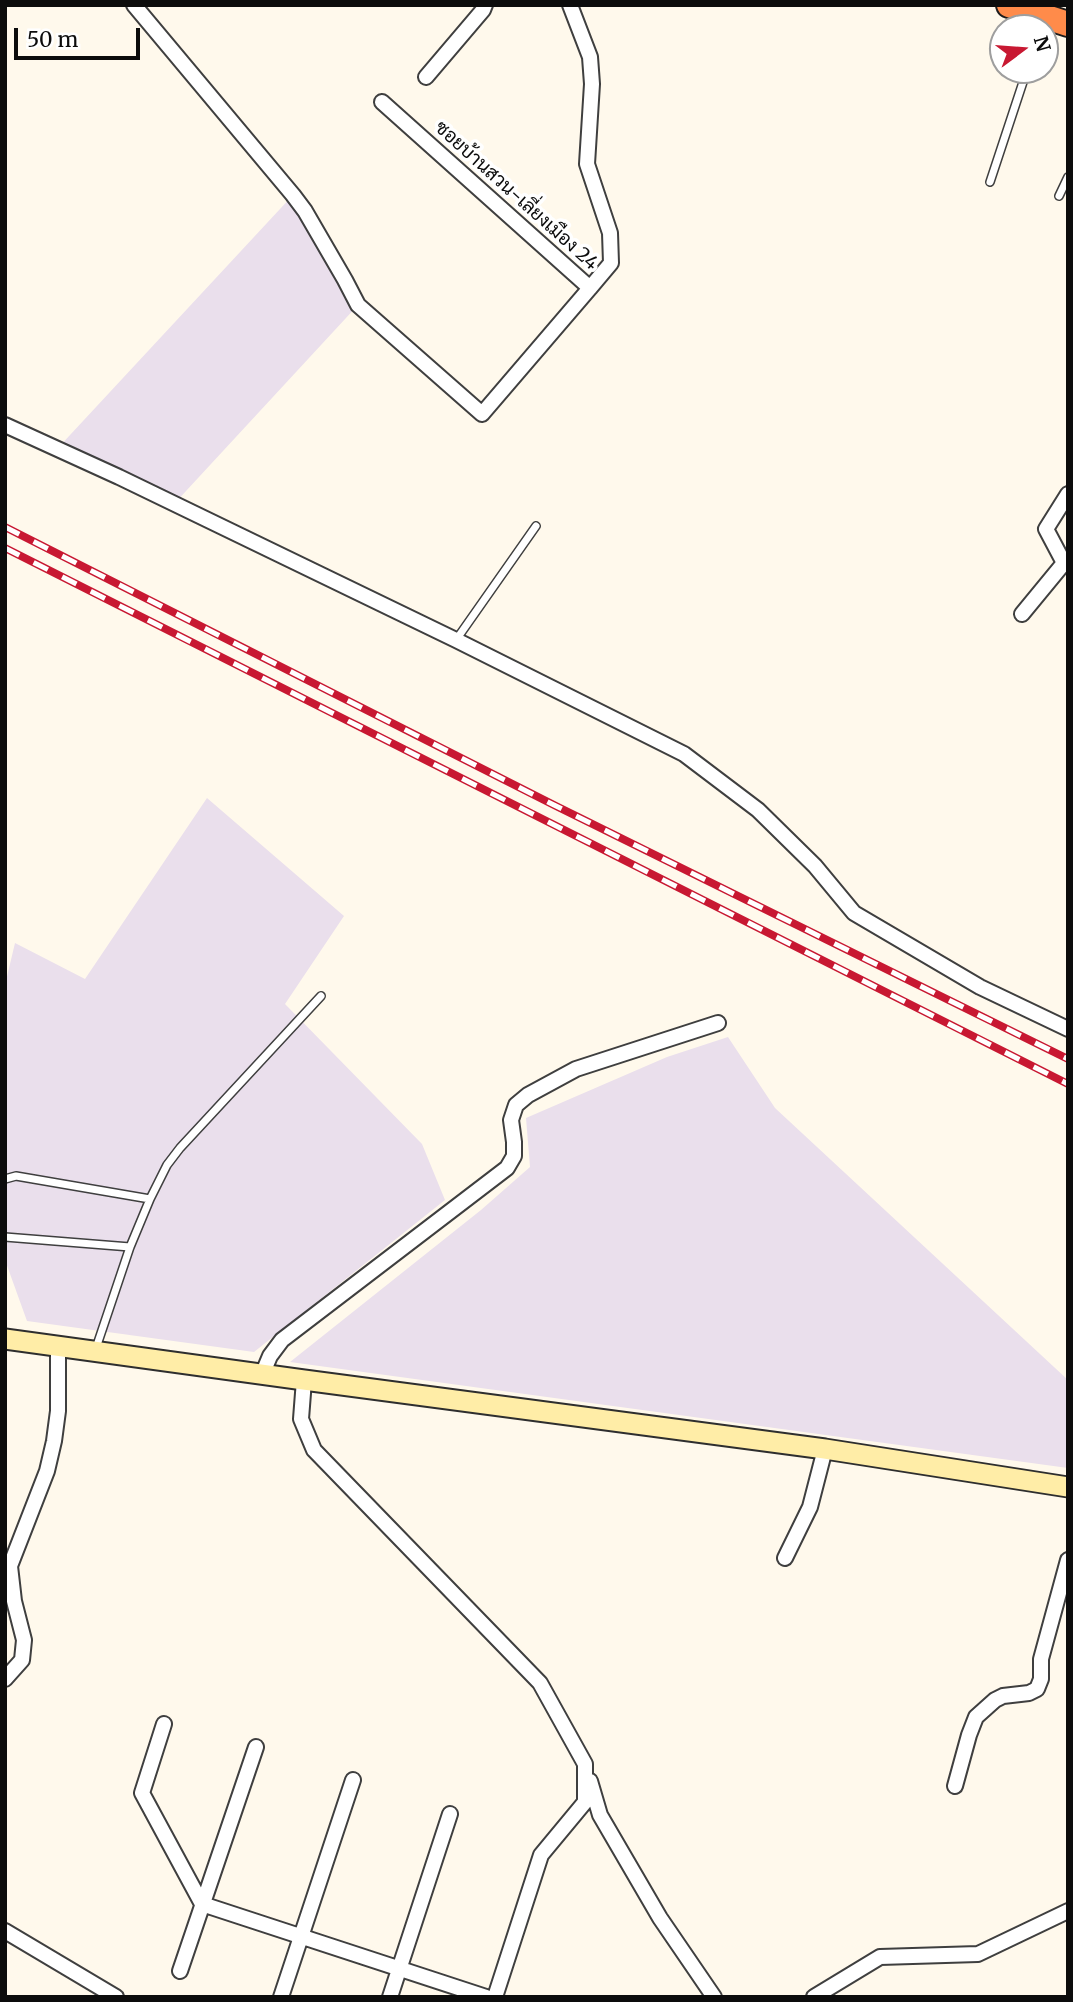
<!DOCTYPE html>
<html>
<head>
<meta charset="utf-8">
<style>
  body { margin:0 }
  #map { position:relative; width:1073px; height:2002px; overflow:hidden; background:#fff9ec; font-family:Merriweather,serif }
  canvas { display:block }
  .frame { position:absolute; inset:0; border:7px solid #0c0c0c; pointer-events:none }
  .north { position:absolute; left:989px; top:14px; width:70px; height:70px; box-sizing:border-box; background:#fff; border:2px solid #9e9e9e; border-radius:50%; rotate:74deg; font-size:19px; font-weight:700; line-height:28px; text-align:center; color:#0c0c0c }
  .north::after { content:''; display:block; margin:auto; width:24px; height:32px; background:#c81832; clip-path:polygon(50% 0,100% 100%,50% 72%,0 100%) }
  .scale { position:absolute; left:14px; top:28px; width:126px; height:32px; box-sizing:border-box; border:4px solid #0c0c0c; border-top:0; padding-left:9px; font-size:21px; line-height:24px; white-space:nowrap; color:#0c0c0c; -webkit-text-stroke:5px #fff; paint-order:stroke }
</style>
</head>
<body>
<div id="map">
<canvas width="1073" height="2002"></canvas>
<div class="frame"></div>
<div class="north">N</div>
<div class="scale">50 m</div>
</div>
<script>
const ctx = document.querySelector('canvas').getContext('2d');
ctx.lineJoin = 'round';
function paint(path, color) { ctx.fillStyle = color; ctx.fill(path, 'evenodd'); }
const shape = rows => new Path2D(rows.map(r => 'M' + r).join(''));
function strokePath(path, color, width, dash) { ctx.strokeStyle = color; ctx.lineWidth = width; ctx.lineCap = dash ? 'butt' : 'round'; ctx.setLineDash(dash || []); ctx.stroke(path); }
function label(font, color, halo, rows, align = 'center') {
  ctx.font = font + ' Merriweather,Sarabun,serif'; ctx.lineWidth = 7; ctx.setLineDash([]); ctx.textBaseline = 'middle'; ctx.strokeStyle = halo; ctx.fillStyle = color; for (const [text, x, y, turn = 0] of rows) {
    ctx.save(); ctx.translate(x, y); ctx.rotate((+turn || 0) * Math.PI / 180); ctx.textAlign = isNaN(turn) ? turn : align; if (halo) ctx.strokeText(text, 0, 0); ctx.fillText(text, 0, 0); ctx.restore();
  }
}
const industrial = shape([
  [293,195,358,305,174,504,57,449],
  [207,798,344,916,285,1004,422,1144,445,1200,254,1352,27,1321,5,1260,5,985,15,943,85,979],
  [728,1037,775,1108,1068,1380,1068,1468,290,1362,481,1210,530,1167,526,1118,667,1057]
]);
const lane = shape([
  [990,182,1027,70],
  [1059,196,1068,177],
  [456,640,536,526],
  [5,1179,16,1176,150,1199],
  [5,1237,130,1247],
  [95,1351,130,1247,150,1199,167,1165,180,1148,321,996]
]);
const street = shape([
  [134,5,293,195,305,211,345,280,358,305,482,414,590,288],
  [426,77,483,10,485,5],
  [382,102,590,288,611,263,610,233,587,164,592,84,590,57,570,5],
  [5,425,119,477,456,640,684,754,758,810,815,866,854,913,980,987,1068,1029],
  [1022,614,1064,563,1046,529,1068,494],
  [262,1375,270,1356,282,1340,507,1168,514,1156,514,1142,511,1120,516,1105,528,1095,576,1069,718,1023],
  [304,1380,301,1419,314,1450,540,1683,585,1764,585,1802,541,1855,495,1997],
  [785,1558,810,1507,825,1449],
  [5,1679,22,1660,24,1640,14,1601,10,1566,47,1471,54,1441,58,1411,58,1347],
  [164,1724,142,1793,202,1904,486,1997],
  [590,1781,600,1815,660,1918,714,1997],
  [955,1786,969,1735,976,1717,995,1700,1003,1696,1029,1693,1037,1689,1041,1679,1041,1659,1068,1560],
  [5,1931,116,1997],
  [180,1971,256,1747],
  [281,1997,353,1780],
  [390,1997,450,1814],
  [814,1997,880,1957,978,1954,1068,1911]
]);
const secondary = shape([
  [5,1339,304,1380,825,1449,1068,1487]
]);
const highway = shape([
  [1009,5,1068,24]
]);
const rail = shape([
  [5,527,556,806,1068,1059],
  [5,548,1068,1084]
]);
const streetNames = [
  ["ซอยบ้านสวน-เลี่ยงเมือง 24",516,196,42]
];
paint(industrial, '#eadfec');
strokePath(lane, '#3f3f3f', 10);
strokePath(street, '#3f3f3f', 18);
strokePath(secondary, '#2e2e2e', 23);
strokePath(highway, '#1d1d1d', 28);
strokePath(lane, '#fff', 7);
strokePath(street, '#fff', 14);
strokePath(secondary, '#ffeda7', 19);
strokePath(highway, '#ff8b4a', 24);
strokePath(rail, '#c81832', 8);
strokePath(rail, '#fff', 5, [16]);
label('19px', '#0c0c0c', '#fff', streetNames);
</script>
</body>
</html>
